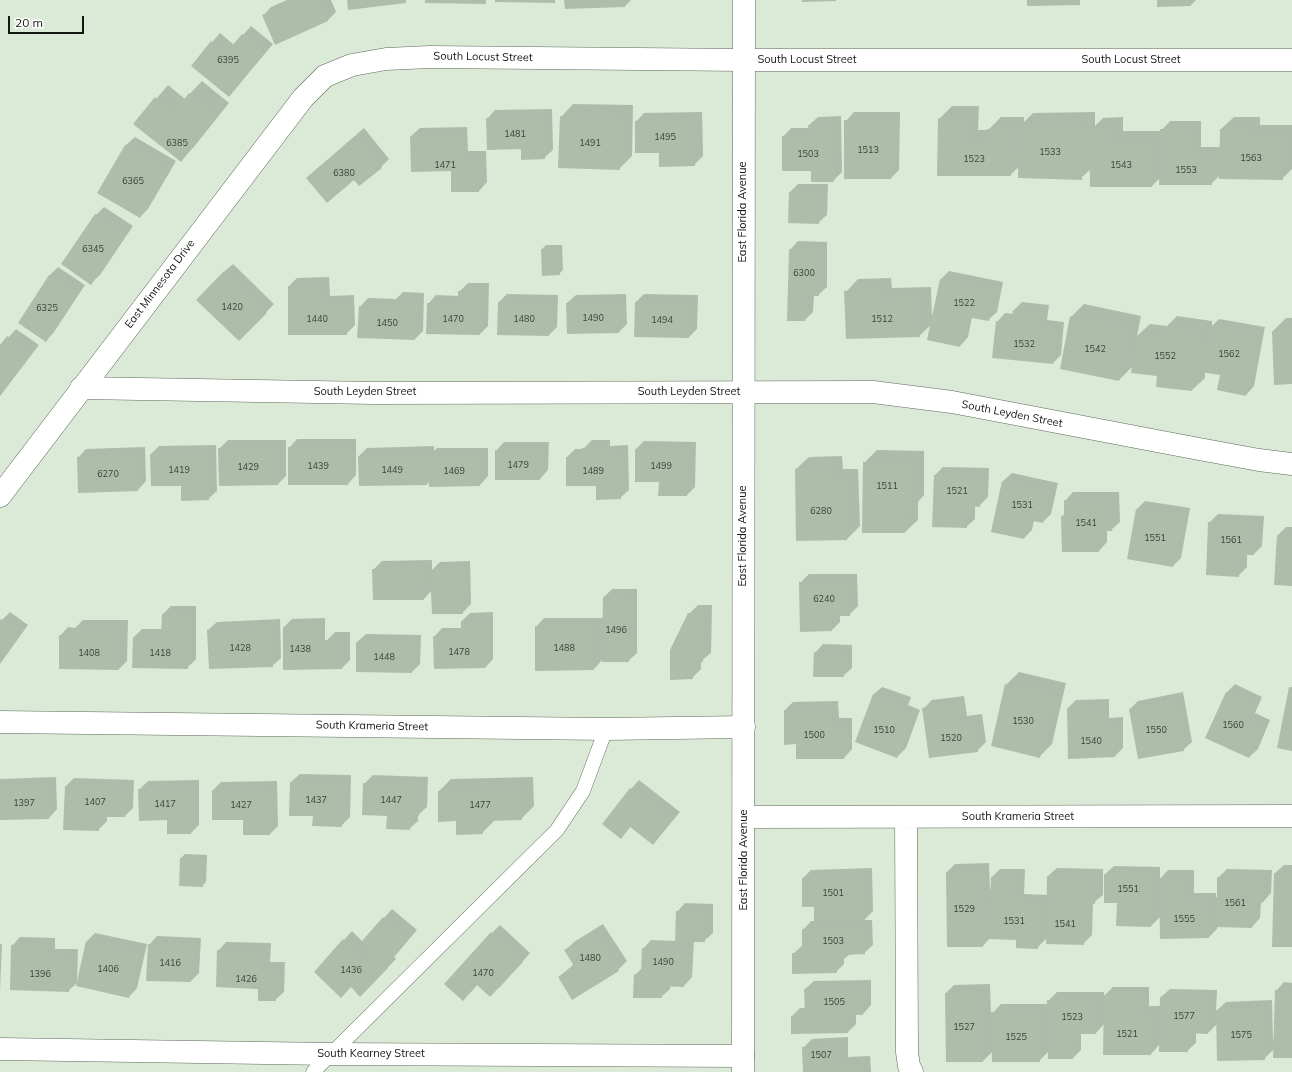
<!DOCTYPE html>
<html>
<head>
<meta charset="utf-8">
<style>
  body { margin:0 }
  #map { position:relative; width:1292px; height:1072px; overflow:hidden; background:#daead6; font-family:Mulish,sans-serif }
  canvas { display:block }
  .scale { position:absolute; left:8px; top:16px; width:76px; height:18px; box-sizing:border-box; border:2px solid #131811; border-top:0; padding-left:5px; font-size:12px; line-height:14px; white-space:nowrap; color:#131811; -webkit-text-stroke:3px #fff; paint-order:stroke }
</style>
</head>
<body>
<div id="map">
<canvas width="1292" height="1072"></canvas>
<div class="scale">20 m</div>
</div>
<script>
const ctx = document.querySelector('canvas').getContext('2d');
ctx.lineJoin = 'round';
function paint(path, color) { ctx.fillStyle = color; ctx.fill(path, 'evenodd'); }
const shape = rows => new Path2D(rows.map(r => 'M' + r).join(''));
function strokePath(path, color, width, dash) { ctx.strokeStyle = color; ctx.lineWidth = width; ctx.lineCap = dash ? 'butt' : 'round'; ctx.setLineDash(dash || []); ctx.stroke(path); }
function label(font, color, halo, rows, align = 'center') {
  ctx.font = font + ' Mulish,sans-serif'; ctx.lineWidth = 4; ctx.setLineDash([]); ctx.textBaseline = 'middle'; ctx.strokeStyle = halo; ctx.fillStyle = color; for (const [text, x, y, turn = 0] of rows) {
    ctx.save(); ctx.translate(x, y); ctx.rotate((+turn || 0) * Math.PI / 180); ctx.textAlign = isNaN(turn) ? turn : align; if (halo) ctx.strokeText(text, 0, 0); ctx.fillText(text, 0, 0); ctx.restore();
  }
}
const shadow = shape([
  [287,0,331,0,336,12,328,20,276,44,263,16,271,7],
  [565,0,631,0,625,6],
  [1158,0,1196,0,1191,5],
  [251,26,273,44,229,96,192,66,220,33,234,45],
  [202,81,229,103,193,148,181,160,135,124,168,85,185,99],
  [573,104,633,105,632,156,619,169,561,117],
  [952,106,979,106,978,130,988,130,1001,117,1024,117,1024,122,1033,113,1095,112,1095,126,1103,118,1123,117,1123,131,1161,131,1170,121,1201,121,1201,147,1221,147,1221,129,1234,117,1260,117,1260,125,1292,125,1292,192,1292,169,1282,179,1220,175,1211,184,1161,177,1152,186,1091,169,1081,178,1020,166,1010,175,938,175,939,119],
  [552,109,553,150,544,158,522,148,487,119,495,110],
  [702,112,703,156,694,165,660,152,636,122,644,113],
  [854,112,900,112,899,170,891,178,846,121],
  [841,116,842,172,833,181,812,170,783,137,791,128,810,128,809,125,818,117],
  [467,127,468,151,486,151,487,182,479,191,411,136,420,128],
  [364,128,389,159,381,167,354,179,307,178],
  [135,137,176,161,148,209,140,217,99,193,126,145],
  [798,184,828,184,827,215,818,223,790,192],
  [104,207,133,226,100,275,91,283,96,215],
  [798,241,827,242,827,287,818,295,814,295,813,312,805,320,788,320,790,250],
  [546,245,562,245,563,270,559,274,542,249],
  [233,264,274,304,239,340,224,272],
  [58,267,85,285,54,332,46,341,49,276],
  [949,271,1003,282,997,312,988,320,972,317,968,337,960,346,932,324,919,336,846,292,858,279,891,278,892,288,931,287,932,319,941,279],
  [329,277,330,296,354,295,355,325,346,334,289,286,297,278],
  [468,283,489,283,488,326,480,334,428,304,436,295,459,296,459,292],
  [403,292,424,293,423,331,415,339,360,307,368,298,396,299],
  [507,294,558,295,557,327,549,335,498,334,499,302],
  [626,294,627,324,619,332,567,303,576,295],
  [644,294,698,295,697,329,689,337,636,302],
  [1022,302,1049,305,1047,320,1064,322,1061,355,1053,363,997,322,1005,313,1014,314,1014,310],
  [1084,304,1141,316,1137,336,1150,324,1167,326,1177,316,1212,321,1212,326,1219,319,1265,327,1254,386,1246,395,1221,374,1205,372,1205,378,1192,390,1133,366,1119,380,1071,317],
  [1286,318,1292,318,1292,383,1273,331],
  [16,329,39,345,0,396,0,347],
  [297,439,356,439,356,475,348,484,289,484,289,448],
  [228,440,286,440,286,476,278,484,219,449],
  [592,440,610,440,610,446,628,445,629,490,620,498,597,485,567,457,575,449,583,449],
  [644,441,696,442,695,487,687,495,660,481,636,449],
  [504,442,549,442,548,470,540,479,496,451],
  [216,445,217,491,208,499,182,485,151,454,159,446],
  [434,446,434,451,437,448,488,448,488,476,480,485,430,481,427,484,359,456,367,448],
  [145,447,146,481,138,490,79,492,78,458,86,449],
  [877,450,924,451,924,495,918,502,918,520,905,532,864,463],
  [842,456,843,469,858,469,860,526,847,539,797,540,796,469,809,457],
  [943,467,989,468,988,497,979,506,975,505,975,519,966,527,935,475],
  [1012,473,1058,483,1051,514,1043,522,1034,520,1032,530,1024,538,993,531,1003,481],
  [1073,492,1119,492,1120,522,1111,530,1107,530,1107,542,1099,551,1062,516,1065,514,1065,501],
  [1145,501,1190,508,1181,558,1173,566,1128,559,1137,509],
  [1218,514,1264,516,1262,546,1254,554,1247,554,1247,567,1238,576,1209,523],
  [1286,527,1292,527,1292,585,1278,535],
  [432,560,432,570,440,562,470,561,471,604,462,613,432,590,424,599,373,570,382,561],
  [809,574,857,574,858,606,849,615,840,615,840,622,832,630,800,583],
  [612,589,637,589,637,653,628,661,603,659,594,669,536,627,544,618,604,618,604,597],
  [698,605,712,605,711,653,701,661,701,669,692,678,689,614],
  [171,606,196,606,196,659,187,668,134,637,142,629,162,629,163,614],
  [10,612,28,625,0,664,0,622],
  [493,612,493,659,485,668,434,637,442,628,462,628,462,621,470,613],
  [325,618,325,642,335,632,350,632,350,660,342,668,284,669,284,627,292,619],
  [280,619,281,658,272,666,208,630,217,622],
  [83,620,128,620,127,661,119,669,60,636,68,627,75,628],
  [366,634,421,635,420,664,412,672,357,642],
  [823,644,852,645,852,668,843,676,815,653],
  [1019,672,1066,683,1052,744,1039,757,1006,685],
  [1235,684,1262,697,1255,713,1270,720,1258,749,1249,757,1227,692],
  [882,687,911,697,908,705,920,710,906,748,897,757,873,695],
  [1183,692,1192,742,1183,750,1130,709,1138,701],
  [964,696,967,716,982,714,986,742,977,751,923,709,932,700],
  [1109,699,1109,718,1123,717,1123,748,1115,756,1068,708,1076,700],
  [838,701,839,718,852,718,852,749,844,758,797,758,797,743,785,710,793,702],
  [300,774,351,775,350,817,341,826,314,815,291,782],
  [373,775,428,777,427,807,418,815,418,821,409,829,388,815,364,784],
  [56,777,57,809,49,818,0,819,0,779],
  [533,777,534,806,521,819,495,820,482,833,457,820,439,791,451,779],
  [74,778,134,780,133,808,125,816,107,816,107,821,98,830,66,786],
  [199,780,199,825,191,833,168,819,140,820,140,789,148,781],
  [639,780,680,812,653,844,631,826,621,837,631,789],
  [277,781,278,826,270,834,244,819,213,819,213,790,221,782],
  [185,854,207,855,206,882,202,886,181,858],
  [989,863,990,889,992,889,992,877,1000,869,1025,869,1024,894,1048,895,1048,876,1057,868,1103,869,1103,895,1093,903,1092,935,1083,944,1047,938,1037,948,1017,939,990,938,983,946,947,872,955,864],
  [1284,865,1292,865,1292,946,1275,873],
  [1114,866,1160,867,1160,879,1168,870,1194,870,1194,893,1216,893,1216,897,1218,897,1218,878,1227,869,1272,870,1271,893,1263,902,1261,902,1260,918,1252,927,1217,926,1217,929,1209,937,1161,916,1151,926,1118,902,1105,874],
  [872,868,873,911,864,920,872,920,873,945,864,953,850,954,844,959,844,964,836,972,793,954,803,945,803,930,811,921,815,921,815,906,803,878,811,870],
  [685,903,713,904,713,933,704,941,694,941,692,977,684,986,670,985,670,989,661,997,635,975,642,968,643,949,651,940,676,941,677,912],
  [392,909,417,930,394,957,396,959,369,987,351,986,315,972,352,931,363,942],
  [603,924,627,961,618,970,573,998,559,977,574,964,566,950,574,942],
  [500,925,530,953,499,988,478,984,471,992,492,933],
  [95,933,147,944,137,988,129,997,87,941],
  [157,936,201,938,199,973,191,981,149,945],
  [20,937,55,938,55,949,78,949,77,983,68,991,12,946],
  [226,942,271,943,270,962,285,962,284,992,275,1000,218,951],
  [0,944,2,944,0,991],
  [871,980,871,1005,863,1014,856,1014,856,1024,848,1032,792,1016,800,1008,805,1008,805,989,814,981],
  [1284,982,1292,983,1292,1057,1274,1049,1264,1059,1218,1023,1208,1033,1196,1032,1196,1043,1187,1051,1160,1044,1151,1054,1104,1024,1096,1033,1081,1033,1081,1050,1073,1058,1049,1051,1039,1061,993,1051,983,1061,946,993,954,985,990,984,991,1015,1001,1004,1048,1004,1048,1001,1057,992,1104,992,1104,996,1113,987,1149,987,1149,1006,1161,1006,1161,997,1170,989,1217,990,1216,1011,1226,1002,1272,1000,1273,1041,1274,1041,1276,991],
  [848,1037,848,1057,870,1056,871,1072,804,1072,804,1047,812,1039]
]);
const building = shape([
  [295,0,319,0,328,21,275,45,262,15],
  [347,0,406,0,406,3,348,10],
  [425,0,486,0,486,4,425,3],
  [495,0,555,0,555,3,495,2],
  [564,0,625,0,625,7,565,9],
  [802,0,836,0,836,1,802,2],
  [1027,0,1080,0,1080,5,1027,6],
  [1157,0,1191,0,1191,6,1157,7],
  [242,34,265,53,229,97,191,66,211,41,226,53],
  [189,93,217,116,181,162,133,124,155,97,174,112],
  [560,116,621,118,620,170,558,168],
  [544,117,545,159,521,160,521,149,487,150,486,118],
  [938,118,967,119,966,142,987,142,987,129,1012,130,1011,176,937,176],
  [694,120,695,166,659,167,659,153,635,153,635,121],
  [844,120,892,120,891,179,844,179],
  [833,124,834,182,811,182,811,171,782,171,782,136,809,136,808,125],
  [1056,124,1083,125,1082,180,1018,178,1019,125,1056,126],
  [1160,129,1194,129,1194,155,1212,155,1212,185,1159,185],
  [1220,129,1248,129,1248,137,1283,138,1283,180,1219,179],
  [1089,130,1111,130,1111,143,1152,143,1152,187,1090,187],
  [459,135,460,159,478,159,479,192,451,192,451,171,411,172,410,136],
  [355,136,382,168,359,186,354,180,327,203,306,178],
  [125,145,168,169,140,218,97,193],
  [789,192,820,192,819,224,788,223],
  [95,214,125,235,91,285,61,264],
  [559,248,560,275,542,276,541,249],
  [789,249,819,250,819,296,806,296,805,321,787,321],
  [224,271,267,313,239,341,196,300],
  [49,275,77,293,46,342,18,323],
  [940,279,995,290,989,321,966,317,960,347,927,340],
  [321,285,322,304,346,303,347,335,288,335,288,286],
  [879,290,879,300,918,299,920,337,846,339,844,291],
  [458,291,481,291,480,335,426,334,427,303,458,304],
  [393,300,417,301,415,340,357,338,359,306,393,308],
  [498,302,550,303,549,336,497,335],
  [618,302,619,333,567,334,566,303],
  [635,302,690,303,689,338,634,337],
  [1013,310,1041,313,1039,328,1057,330,1053,364,992,358,996,321,1012,323],
  [1070,316,1129,328,1119,381,1060,369],
  [1210,326,1257,335,1246,396,1217,390,1220,375,1201,372],
  [1164,328,1200,333,1192,391,1156,387,1157,376,1131,373,1136,336,1162,340],
  [1292,330,1292,384,1274,385,1272,331],
  [7,336,31,354,0,396,0,345],
  [288,447,348,447,348,485,288,485],
  [218,448,278,448,278,485,219,486],
  [582,448,602,448,602,454,620,453,621,499,596,500,596,486,566,486,566,457,582,457],
  [635,449,688,450,687,496,658,496,659,482,635,482],
  [495,450,541,450,540,480,495,480],
  [208,453,209,500,181,501,181,486,151,486,150,454],
  [426,454,427,485,359,486,358,456],
  [137,455,138,491,78,493,77,457],
  [428,456,480,456,480,486,429,487],
  [863,462,912,463,912,509,905,509,905,533,862,533],
  [830,468,831,482,846,481,847,540,796,541,795,469],
  [934,475,981,476,980,507,967,506,967,528,932,527],
  [1002,481,1050,491,1043,523,1028,520,1024,539,991,532],
  [1064,500,1111,500,1112,531,1099,531,1099,552,1062,552,1061,516,1064,516],
  [1136,509,1182,516,1173,567,1127,559],
  [1208,522,1256,524,1254,555,1240,555,1239,577,1206,575],
  [1277,535,1292,536,1292,586,1274,585],
  [424,568,424,600,373,600,372,569],
  [462,569,463,614,432,614,430,570],
  [799,582,849,582,850,616,832,616,832,631,800,632],
  [603,597,629,597,629,662,602,662],
  [688,613,704,613,703,662,693,662,693,679,670,680,670,650],
  [162,614,188,614,188,669,132,668,133,637,161,637],
  [1,619,20,634,0,662,0,620],
  [485,620,485,668,434,669,433,636,461,636,461,621],
  [317,626,317,657,326,657,325,640,342,640,342,669,283,670,283,627],
  [535,626,594,626,594,670,535,671],
  [272,627,273,667,209,669,207,630],
  [74,628,120,628,119,670,59,669,59,635,74,636],
  [356,642,413,643,412,673,356,672],
  [814,652,844,653,844,677,813,677],
  [1005,684,1054,695,1040,758,991,746],
  [1289,687,1292,687,1292,751,1277,748],
  [1226,692,1255,705,1248,721,1263,728,1249,758,1205,738],
  [873,694,903,706,900,714,912,718,897,758,855,742],
  [1175,700,1184,751,1138,759,1129,709],
  [956,704,959,724,973,722,978,752,929,758,922,708],
  [1101,707,1101,726,1115,725,1115,757,1068,759,1067,708],
  [830,709,831,726,844,726,844,759,796,759,796,744,784,745,784,710],
  [290,782,343,783,342,827,312,826,313,816,289,816],
  [363,783,420,785,419,816,410,816,410,830,386,829,387,816,362,815],
  [48,785,49,819,0,820,0,787],
  [65,786,126,788,125,817,99,817,99,831,63,830],
  [191,788,191,834,167,834,167,820,139,821,138,789],
  [630,788,672,821,653,845,630,827,621,839,602,824],
  [269,789,270,835,243,835,243,820,212,820,212,790],
  [521,789,522,820,483,821,483,834,456,835,456,821,438,822,438,791],
  [180,858,204,858,203,887,179,886],
  [981,871,983,947,947,947,946,872],
  [1274,873,1292,873,1292,947,1272,947],
  [1104,874,1152,875,1151,927,1116,926,1117,903,1104,903],
  [864,876,865,920,814,922,814,907,802,907,802,878],
  [1047,876,1095,877,1095,904,1085,904,1084,945,1046,944],
  [991,877,1017,877,1016,902,1039,903,1038,949,1016,948,1016,940,989,939],
  [1217,877,1264,878,1263,903,1253,902,1252,928,1217,927],
  [1159,878,1186,878,1186,901,1208,900,1209,938,1160,939],
  [676,911,705,912,705,942,675,942],
  [383,917,409,939,387,965,362,941],
  [864,928,865,954,843,955,843,962,837,962,837,973,792,974,792,953,802,953,802,929],
  [594,931,619,971,572,1000,558,977,574,966,564,950],
  [491,932,523,962,490,997,477,985,463,1001,444,984],
  [343,939,366,962,374,954,388,968,360,997,351,987,341,998,314,972],
  [86,941,139,952,129,998,76,986],
  [148,944,193,946,191,982,146,981],
  [11,945,47,946,47,957,70,957,69,992,10,990],
  [642,948,686,949,684,987,662,986,662,998,633,998,634,974,641,974],
  [217,950,263,951,262,970,277,970,276,1001,258,1001,258,989,216,987],
  [863,988,863,1015,848,1015,848,1033,791,1034,791,1016,805,1015,804,989],
  [1275,990,1292,991,1292,1058,1273,1058],
  [982,992,983,1062,946,1062,945,993],
  [1104,995,1141,995,1141,1014,1152,1014,1151,1055,1103,1055],
  [1160,997,1209,998,1208,1034,1188,1033,1188,1052,1159,1052],
  [1047,1000,1096,1000,1096,1034,1073,1034,1073,1059,1048,1059],
  [1264,1008,1265,1060,1217,1061,1216,1010],
  [991,1012,1039,1012,1040,1062,992,1062],
  [840,1045,840,1065,862,1064,862,1072,803,1072,802,1047]
]);
const service = shape([
  [313,1072,557,830,583,791,606,729]
]);
const minor = shape([
  [81,388,374,393,873,392,952,402,1199,449,1259,460,1292,464],
  [0,496,303,98,325,76,352,65,386,59,430,57,743,60,1292,60],
  [0,722,606,729,744,727],
  [744,817,1292,816],
  [906,817,907,1052,909,1066,912,1072],
  [0,1049,330,1054,743,1056]
]);
const tertiary = shape([
  [743,1072,744,0]
]);
const numberNames = [
  ["6395",228,60],
  ["1481",515,134],
  ["1495",665,137],
  ["6385",177,143],
  ["1491",590,143],
  ["1513",868,150],
  ["1533",1050,152],
  ["1503",808,154],
  ["1563",1251,158],
  ["1523",974,159],
  ["1471",445,165],
  ["1543",1121,165],
  ["1553",1186,170],
  ["6380",344,173],
  ["6365",133,181],
  ["6345",93,249],
  ["6300",804,273],
  ["1522",964,303],
  ["1420",232,307],
  ["6325",47,308],
  ["1490",593,318],
  ["1440",317,319],
  ["1470",453,319],
  ["1480",524,319],
  ["1512",882,319],
  ["1494",662,320],
  ["1450",387,323],
  ["1532",1024,344],
  ["1542",1095,349],
  ["1562",1229,354],
  ["1552",1165,356],
  ["1479",518,465],
  ["1439",318,466],
  ["1499",661,466],
  ["1429",248,467],
  ["1419",179,470],
  ["1449",392,470],
  ["1469",454,471],
  ["1489",593,471],
  ["6270",108,474],
  ["1511",887,486],
  ["1521",957,491],
  ["1531",1022,505],
  ["6280",821,511],
  ["1541",1086,523],
  ["1551",1155,538],
  ["1561",1231,540],
  ["6240",824,599],
  ["1496",616,630],
  ["1428",240,648],
  ["1488",564,648],
  ["1438",300,649],
  ["1478",459,652],
  ["1408",89,653],
  ["1418",160,653],
  ["1448",384,657],
  ["1530",1023,721],
  ["1560",1233,725],
  ["1510",884,730],
  ["1550",1156,730],
  ["1500",814,735],
  ["1520",951,738],
  ["1540",1091,741],
  ["1437",316,800],
  ["1447",391,800],
  ["1407",95,802],
  ["1397",24,803],
  ["1417",165,804],
  ["1427",241,805],
  ["1477",480,805],
  ["1551",1128,889],
  ["1501",833,893],
  ["1561",1235,903],
  ["1529",964,909],
  ["1555",1184,919],
  ["1531",1014,921],
  ["1541",1065,924],
  ["1503",833,941],
  ["1480",590,958],
  ["1490",663,962],
  ["1416",170,963],
  ["1406",108,969],
  ["1436",351,970],
  ["1470",483,973],
  ["1396",40,974],
  ["1426",246,979],
  ["1505",834,1002],
  ["1577",1184,1016],
  ["1523",1072,1017],
  ["1527",964,1027],
  ["1521",1127,1034],
  ["1575",1241,1035],
  ["1525",1016,1037],
  ["1507",821,1055]
];
const streetNames = [
  ["South Locust Street",483,57,1],
  ["South Locust Street",807,60],
  ["South Locust Street",1131,60],
  ["East Florida Avenue",743,212,-90],
  ["East Minnesota Drive",160,284,-53],
  ["South Leyden Street",365,392],
  ["South Leyden Street",689,392],
  ["South Leyden Street",1012,414,11],
  ["East Florida Avenue",743,536,-90],
  ["South Krameria Street",372,726,1],
  ["South Krameria Street",1018,817],
  ["East Florida Avenue",744,860,-90],
  ["South Kearney Street",371,1054]
];
paint(shadow, '#0003');
paint(building, '#adbda9');
strokePath(service, '#5c6a59', 15);
strokePath(minor, '#5c6a59', 23);
strokePath(tertiary, '#5c6a59', 23);
strokePath(service, '#fff', 14);
strokePath(minor, '#fff', 22);
strokePath(tertiary, '#fff', 22);
label('9px', '#3a4137', null, numberNames);
label('11px', '#131811', '#fff', streetNames);
</script>
</body>
</html>
